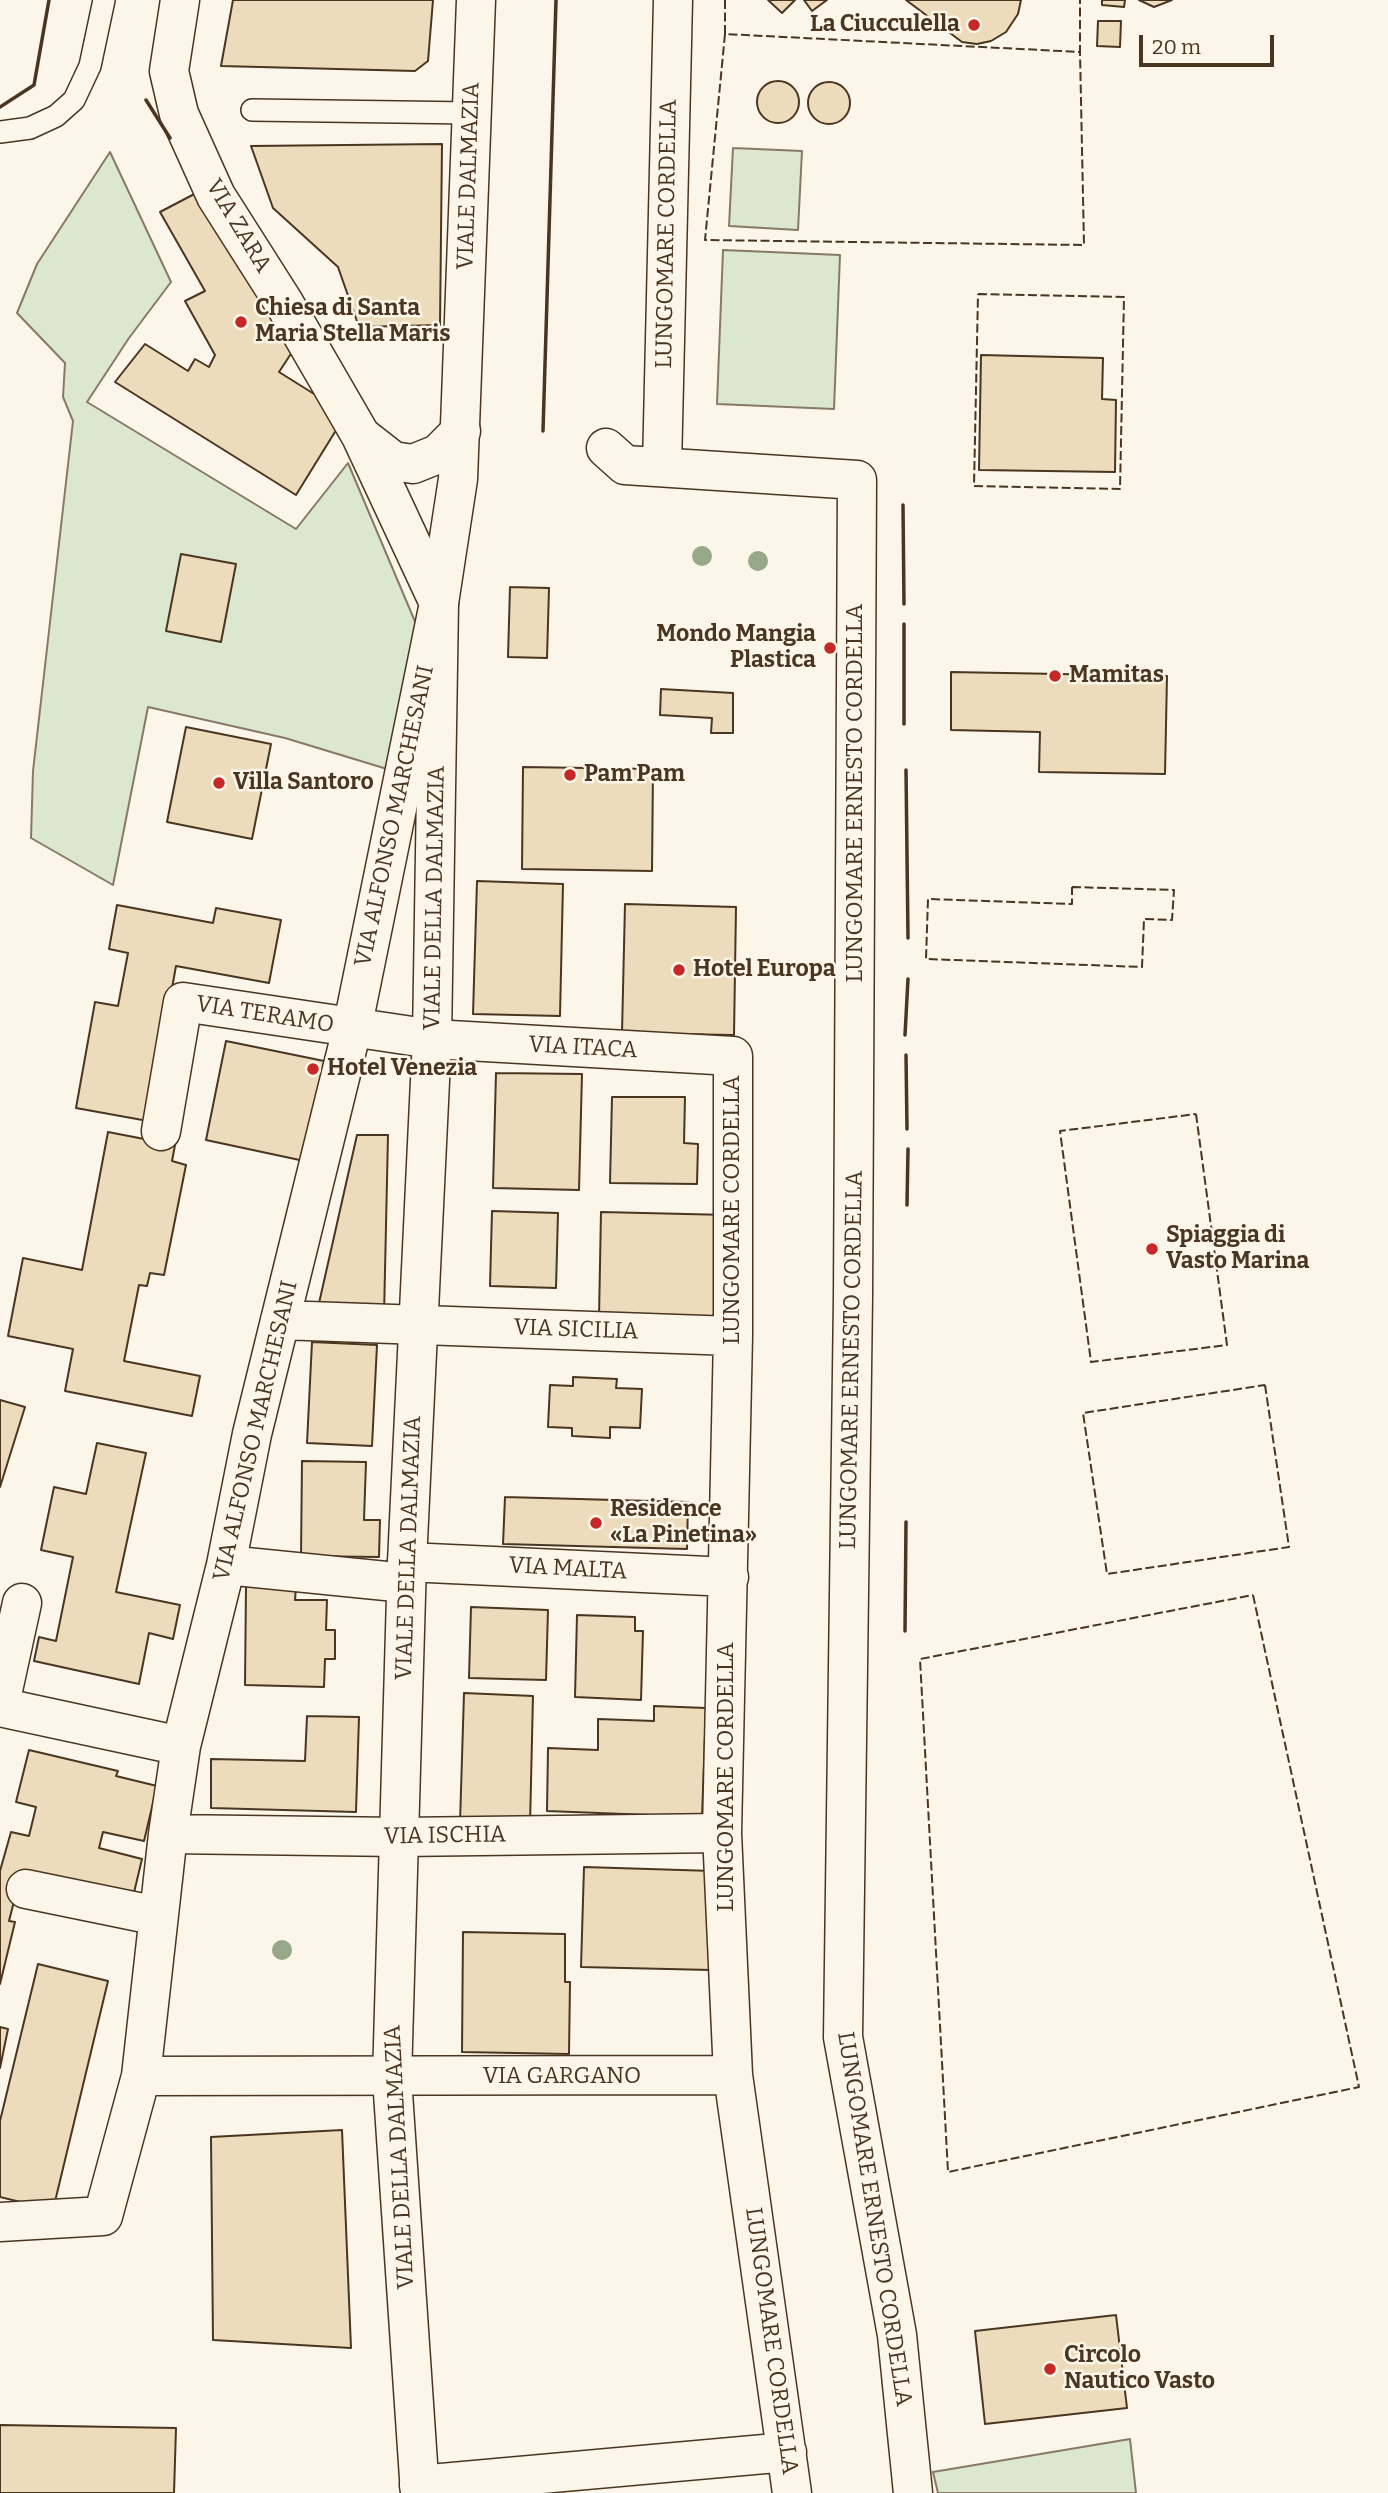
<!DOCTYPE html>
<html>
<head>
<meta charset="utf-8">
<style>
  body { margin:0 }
  #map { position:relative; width:1388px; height:2493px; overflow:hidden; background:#fbf6e9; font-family:Bitter,serif }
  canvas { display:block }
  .scale { position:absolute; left:1139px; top:35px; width:135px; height:32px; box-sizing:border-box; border:4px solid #4a3520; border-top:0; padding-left:9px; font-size:21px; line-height:24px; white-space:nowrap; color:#4a3520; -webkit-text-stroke:5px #fbf6e9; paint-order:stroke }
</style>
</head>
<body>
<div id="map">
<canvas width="1388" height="2493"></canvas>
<div class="scale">20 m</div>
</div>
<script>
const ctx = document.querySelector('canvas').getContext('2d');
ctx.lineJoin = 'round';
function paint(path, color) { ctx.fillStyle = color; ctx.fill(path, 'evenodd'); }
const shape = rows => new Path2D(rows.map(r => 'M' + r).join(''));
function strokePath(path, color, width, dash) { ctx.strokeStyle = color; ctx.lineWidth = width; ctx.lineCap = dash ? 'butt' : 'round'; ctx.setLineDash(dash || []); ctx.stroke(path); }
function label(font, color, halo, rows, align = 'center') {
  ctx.font = font + ' Bitter,serif'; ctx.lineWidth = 5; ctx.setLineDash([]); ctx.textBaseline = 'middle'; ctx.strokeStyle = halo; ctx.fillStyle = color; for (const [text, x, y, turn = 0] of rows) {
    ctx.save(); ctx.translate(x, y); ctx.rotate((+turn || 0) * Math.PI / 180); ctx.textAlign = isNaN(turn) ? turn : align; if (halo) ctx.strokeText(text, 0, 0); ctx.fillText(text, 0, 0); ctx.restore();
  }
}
const green = shape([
  [733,148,802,151,798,230,729,226,733,148],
  [110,152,171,282,129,338,87,402,296,529,348,463,419,631,387,769,285,738,148,707,113,885,31,838,33,771,73,421,63,397,65,363,17,313,37,264,110,152],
  [723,250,840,255,834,409,717,404,723,250],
  [1130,2439,1136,2493,938,2493,933,2472,1130,2439]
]);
const building = shape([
  [233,0,433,0,428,61,415,71,221,66,233,0],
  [768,0,795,0,782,13,768,0],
  [804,0,827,0,812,11,804,0],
  [906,0,1021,0,1018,14,1006,32,991,41,977,44,962,42,906,0],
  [1102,0,1125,0,1124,7,1102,5,1102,0],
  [1139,0,1172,0,1154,7,1139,0],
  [1098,21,1121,21,1120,47,1097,46,1098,21],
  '757 102a21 21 0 1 1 42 0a21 21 0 1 1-42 0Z',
  '808 103a21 21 0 1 1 42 0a21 21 0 1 1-42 0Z',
  [442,144,440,325,359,327,338,267,273,208,251,146,442,144],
  [202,190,298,343,279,372,346,414,296,495,115,382,145,344,188,371,195,359,209,367,215,355,185,301,205,291,160,212,202,190],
  [981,355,1103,358,1102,399,1116,400,1115,472,979,470,981,355],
  [181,554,236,564,221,642,166,631,181,554],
  [510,587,549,588,547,658,508,657,510,587],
  [951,672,1167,676,1165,774,1039,772,1040,732,951,730,951,672],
  [661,689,733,693,733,733,711,733,712,718,660,715,661,689],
  [186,727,271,744,252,839,167,822,186,727],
  [523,767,653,769,652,871,522,869,523,767],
  [477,881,563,884,560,1016,473,1014,477,881],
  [625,904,736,907,734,1035,622,1033,625,904],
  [117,905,213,923,216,908,281,920,269,983,176,966,148,1121,76,1108,95,1002,118,1006,128,953,109,949,117,905],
  [226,1041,329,1062,309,1162,206,1140,226,1041],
  [496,1073,582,1074,579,1190,493,1188,496,1073],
  [612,1097,685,1097,684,1143,698,1144,697,1184,610,1183,612,1097],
  [108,1132,175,1145,172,1161,186,1165,164,1275,150,1273,147,1286,139,1285,124,1361,200,1376,192,1416,65,1391,73,1349,8,1336,23,1258,82,1270,108,1132],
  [357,1135,388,1135,384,1316,317,1312,357,1135],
  [492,1211,558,1213,556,1288,490,1286,492,1211],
  [601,1212,728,1215,726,1320,599,1317,601,1212],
  [312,1342,377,1345,372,1446,307,1443,312,1342],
  [573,1377,617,1379,616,1388,642,1389,640,1428,610,1427,610,1438,572,1436,572,1428,548,1427,550,1385,573,1386,573,1377],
  [0,1400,25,1407,0,1487,0,1400],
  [97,1443,146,1453,116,1592,180,1605,173,1639,149,1633,139,1684,34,1661,39,1637,56,1641,73,1557,41,1550,54,1487,86,1494,97,1443],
  [302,1461,366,1462,364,1520,380,1520,379,1557,301,1556,302,1461],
  [505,1497,688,1502,687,1549,503,1544,505,1497],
  [246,1586,296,1587,295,1600,327,1600,326,1630,335,1630,335,1659,325,1659,324,1687,245,1685,246,1586],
  [471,1607,548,1610,546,1680,469,1678,471,1607],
  [577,1615,635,1617,635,1631,643,1631,641,1700,575,1697,577,1615],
  [464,1693,533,1696,530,1825,460,1823,464,1693],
  [654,1706,706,1708,702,1817,547,1811,548,1748,598,1750,598,1719,654,1721,654,1706],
  [307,1716,359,1717,356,1812,211,1808,211,1759,305,1761,307,1716],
  [29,1750,118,1771,116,1776,157,1786,144,1841,103,1832,99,1848,142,1859,132,1901,21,1874,9,1921,15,1922,0,1984,0,1871,11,1832,29,1836,36,1807,16,1802,29,1750],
  [584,1867,713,1871,711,1970,581,1967,584,1867],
  [463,1932,565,1934,565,1982,570,1982,569,2054,462,2052,463,1932],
  [38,1964,108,1981,53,2210,0,2197,0,2121,38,1964],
  [0,2027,8,2029,0,2068,0,2027],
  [342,2130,351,2348,213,2340,211,2137,342,2130],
  [1116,2315,1127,2408,985,2424,975,2331,1116,2315],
  [0,2425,176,2428,174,2493,0,2493,0,2425]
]);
const lane = shape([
  [252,110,471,113],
  [0,132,30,128,56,116,74,100,90,66,104,0]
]);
const street = shape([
  [180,0,169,71,179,114,216,196,284,303,361,436,439,603,352,1029,252,1434,226,1565,181,1746,168,1834,141,2076,733,2075],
  [361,436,393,461,413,464,438,454,461,431],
  [606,448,625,465,857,480,853,1297,843,2037,897,2335,913,2493],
  [662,467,673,0],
  [161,1131,183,1002,432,1039,733,1056,733,1336,722,1833,733,2075,792,2493],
  [280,1320,733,1336],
  [407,1562,729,1577],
  [226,1565,406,1583],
  [0,1704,22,1603],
  [0,1707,181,1746],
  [168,1834,399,1837,722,1833],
  [26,1889,158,1916],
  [0,2222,103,2216,141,2076],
  [419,2485,787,2452]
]);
const secondary = shape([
  [420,2493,392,2078,407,1562,432,1039,439,603,458,479,476,0]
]);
const fence = shape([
  [725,0,725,34,1080,52,1080,0],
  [725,34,705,240,1084,245,1080,52],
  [978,294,1124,297,1120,489,974,486,978,294],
  [1072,887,1174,890,1172,920,1144,919,1142,967,926,959,928,899,1072,904,1072,887],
  [1196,1114,1227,1345,1091,1362,1060,1131,1196,1114],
  [1265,1385,1289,1547,1107,1574,1083,1413,1265,1385],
  [1253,1595,1359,2087,948,2172,920,1659,1253,1595]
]);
const wall = shape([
  [146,100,170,138],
  [0,107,34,85,49,0],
  [543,431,556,0],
  [903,505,904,604],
  [904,624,904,724],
  [906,770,908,938],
  [905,1035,908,979],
  [906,1055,907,1129],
  [907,1205,908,1149],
  [905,1631,906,1522]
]);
const trees = [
  [702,556],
  [758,561],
  [282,1950]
];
const markers = [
  [974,25,7,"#c62828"],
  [241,322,7,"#c62828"],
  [830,648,7,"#c62828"],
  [1055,676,7,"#c62828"],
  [570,775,7,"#c62828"],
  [219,783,7,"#c62828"],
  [679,970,7,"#c62828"],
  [313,1069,7,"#c62828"],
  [1152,1249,7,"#c62828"],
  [596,1523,7,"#c62828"],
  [1050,2369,7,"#c62828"]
];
const poiNames = [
  ["La Ciucculella",960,25,"right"],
  ["Chiesa di Santa",255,309],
  ["Maria Stella Maris",255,335],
  ["Mondo Mangia",816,635,"right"],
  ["Plastica",816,661,"right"],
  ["Mamitas",1069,676],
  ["Pam Pam",584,775],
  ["Villa Santoro",233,783],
  ["Hotel Europa",693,970],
  ["Hotel Venezia",327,1069],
  ["Spiaggia di",1166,1236],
  ["Vasto Marina",1166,1262],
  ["Residence",610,1510],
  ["«La Pinetina»",610,1536],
  ["Circolo",1064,2356],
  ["Nautico Vasto",1064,2382]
];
const streetNames = [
  ["VIALE DALMAZIA",469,176,-88],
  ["VIA ZARA",238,226,59],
  ["LUNGOMARE CORDELLA",667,234,-89],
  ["LUNGOMARE ERNESTO CORDELLA",856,793,-90],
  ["VIA ALFONSO MARCHESANI",395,816,-78],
  ["VIALE DELLA DALMAZIA",435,898,-89],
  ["VIA TERAMO",265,1015,9],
  ["VIA ITACA",583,1048,3],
  ["LUNGOMARE CORDELLA",733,1210,-90],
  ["VIA SICILIA",576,1330,2],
  ["LUNGOMARE ERNESTO CORDELLA",852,1360,-89],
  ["VIA ALFONSO MARCHESANI",256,1431,-77],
  ["VIALE DELLA DALMAZIA",409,1548,-88],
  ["VIA MALTA",568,1569,3],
  ["LUNGOMARE CORDELLA",727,1777,-90],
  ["VIA ISCHIA",445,1836,-1],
  ["VIA GARGANO",562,2077],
  ["VIALE DELLA DALMAZIA",400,2157,-93],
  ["LUNGOMARE ERNESTO CORDELLA",874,2219,81],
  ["LUNGOMARE CORDELLA",771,2341,82]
];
paint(green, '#dce7d0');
strokePath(green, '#887966', 2);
paint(building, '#ecdcbc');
strokePath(building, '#4a3520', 2);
strokePath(lane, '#4a3520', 24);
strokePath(street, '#4a3520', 41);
strokePath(secondary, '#4a3520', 41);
strokePath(lane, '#fbf6e9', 21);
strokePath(street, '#fbf6e9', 38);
strokePath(secondary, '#fbf6e9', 38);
strokePath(fence, '#4a3520', 2, [9, 3.5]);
strokePath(wall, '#4a3520', 3.5);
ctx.fillStyle = '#96a887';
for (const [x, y] of trees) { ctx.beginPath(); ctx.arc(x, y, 10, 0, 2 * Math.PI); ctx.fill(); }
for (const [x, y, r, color] of markers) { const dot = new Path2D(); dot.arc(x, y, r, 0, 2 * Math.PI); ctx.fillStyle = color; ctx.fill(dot); strokePath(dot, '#fbf6e9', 2.5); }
label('bold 23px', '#4a3520', '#fbf6e9', poiNames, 'left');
label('23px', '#4a3520', '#fbf6e9', streetNames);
</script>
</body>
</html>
